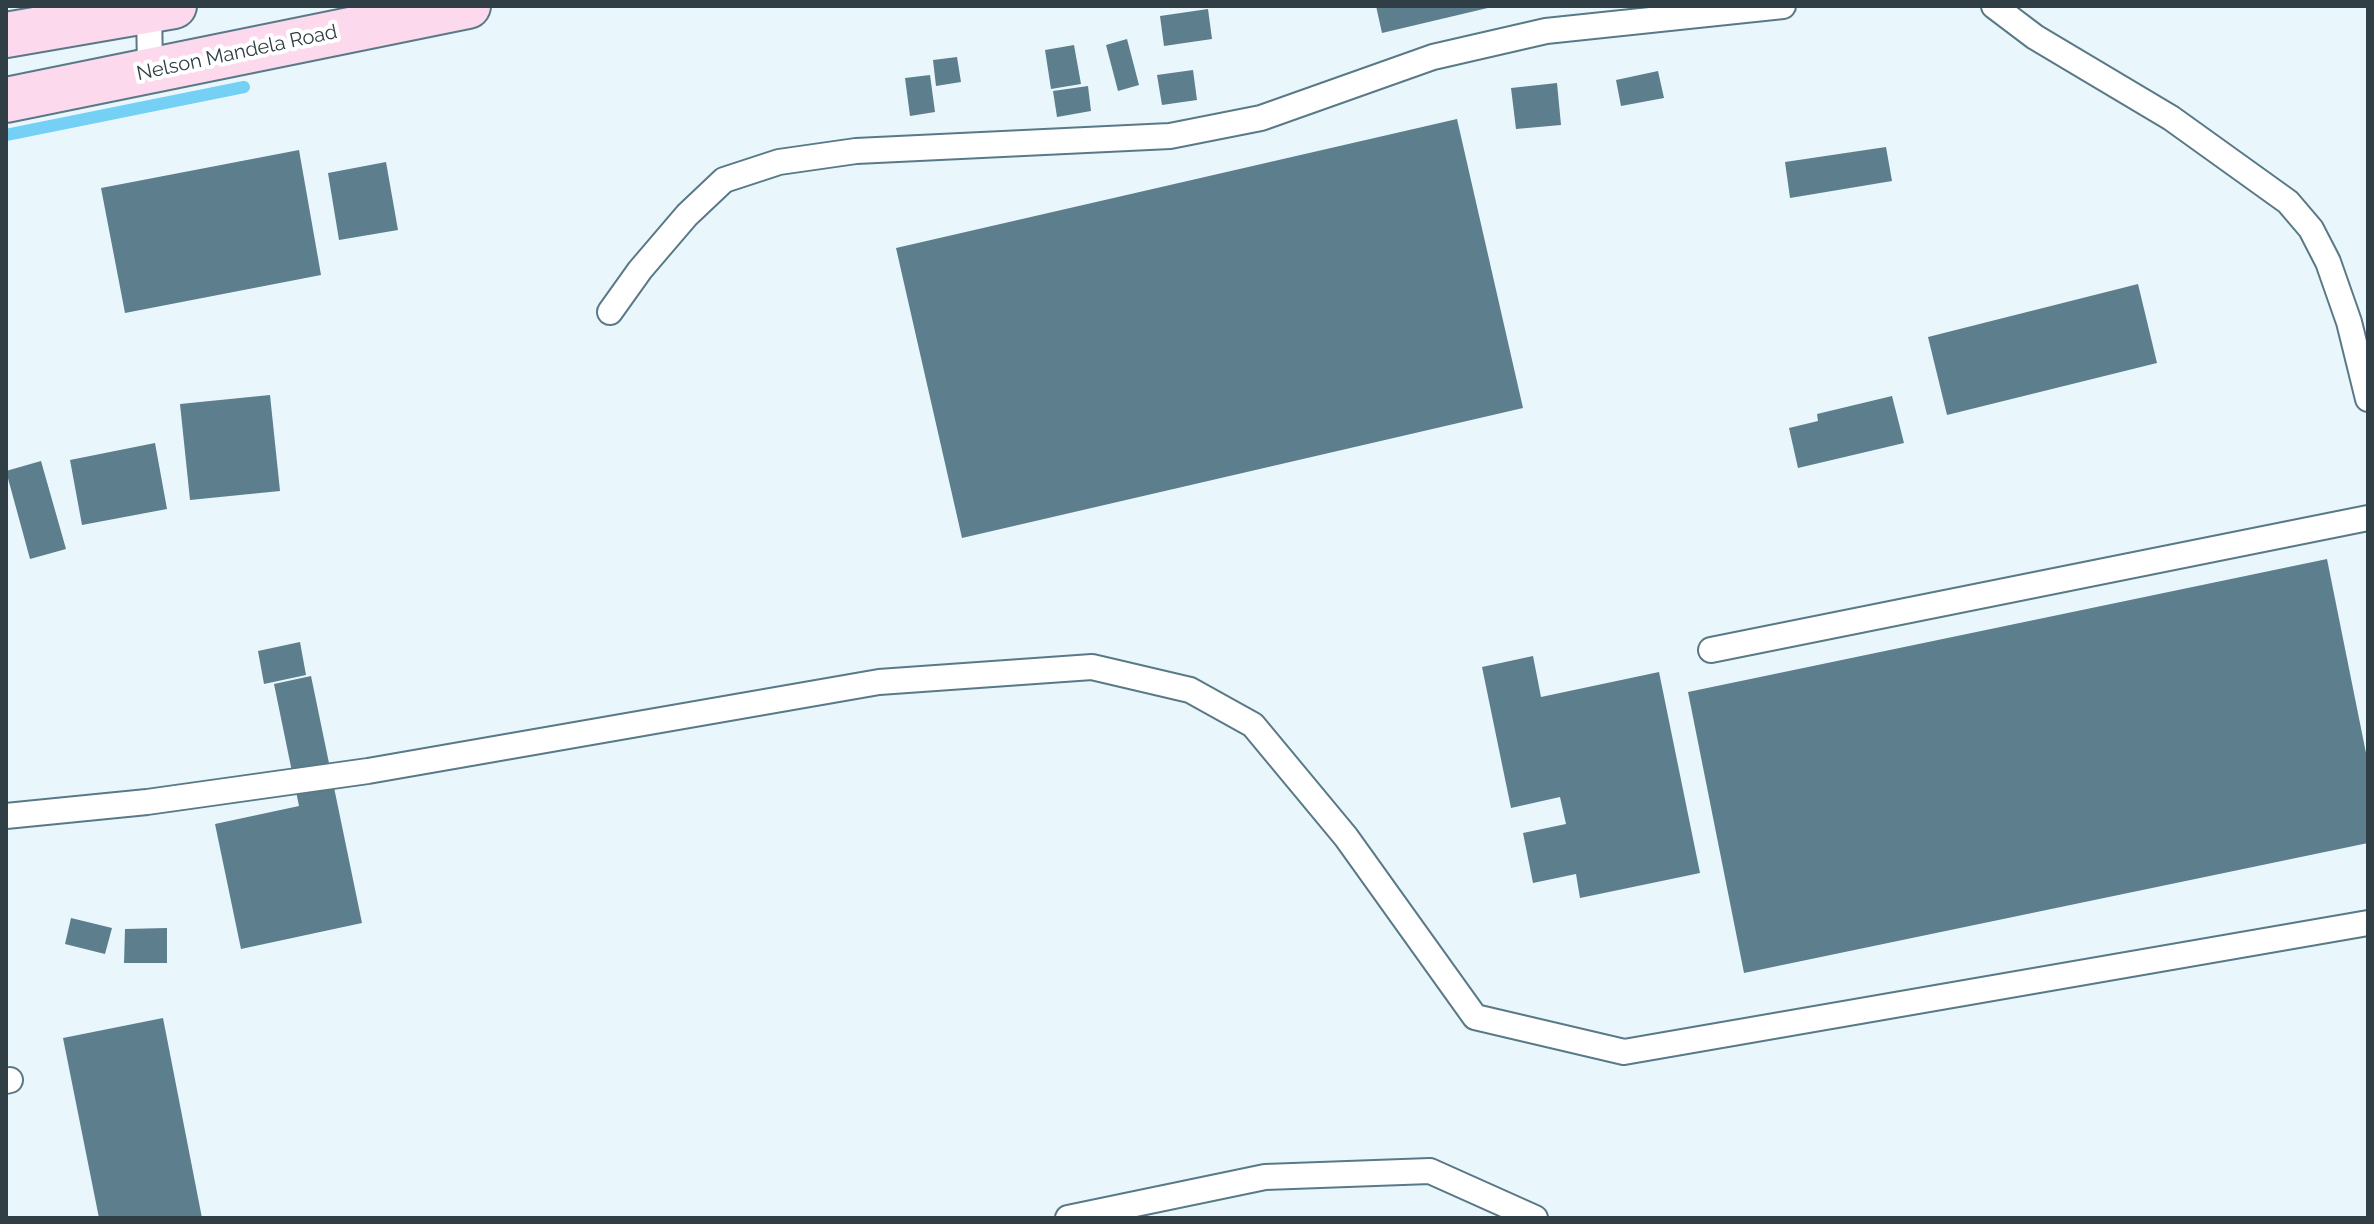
<!DOCTYPE html>
<html>
<head>
<meta charset="utf-8">
<style>
  body { margin:0 }
  #map { position:relative; width:2374px; height:1224px; overflow:hidden; background:#e9f7fd; font-family:Raleway,sans-serif }
  canvas { display:block }
  .frame { position:absolute; inset:0; border:8px solid #303f45; pointer-events:none }
</style>
</head>
<body>
<div id="map">
<canvas width="2374" height="1224"></canvas>
<div class="frame"></div>
</div>
<script>
const ctx = document.querySelector('canvas').getContext('2d');
ctx.lineJoin = 'round';
const shape = rows => new Path2D(rows.map(r => 'M' + r).join(''));
function strokePath(path, color, width, dash) { ctx.strokeStyle = color; ctx.lineWidth = width; ctx.lineCap = dash ? 'butt' : 'round'; ctx.setLineDash(dash || []); ctx.stroke(path); }
function paint(path, color) { ctx.fillStyle = color; ctx.fill(path, 'evenodd'); }
function label(font, color, halo, rows, align = 'center') {
  ctx.font = font + ' Raleway,sans-serif'; ctx.lineWidth = 8; ctx.setLineDash([]); ctx.textBaseline = 'middle'; ctx.strokeStyle = halo; ctx.fillStyle = color; for (const [text, x, y, turn = 0] of rows) {
    ctx.save(); ctx.translate(x, y); ctx.rotate((+turn || 0) * Math.PI / 180); ctx.textAlign = isNaN(turn) ? turn : align; if (halo) ctx.strokeText(text, 0, 0); ctx.fillText(text, 0, 0); ctx.restore();
  }
}
const stream = shape([
  [6,135,244,87]
]);
const building = shape([
  [1376,6,1492,6,1492,7,1382,33],
  [1208,9,1212,39,1164,46,1160,16],
  [1127,39,1139,85,1118,91,1106,45],
  [1074,45,1081,84,1051,89,1045,50],
  [957,57,961,82,936,86,933,60],
  [1193,70,1197,100,1162,105,1157,75],
  [1658,71,1664,98,1621,106,1616,80],
  [930,75,935,112,910,116,905,78],
  [1557,83,1561,125,1516,129,1511,88],
  [1088,86,1091,111,1057,117,1053,91],
  [1457,119,1523,408,962,538,896,248],
  [1886,147,1892,181,1790,198,1785,162],
  [299,150,321,275,125,313,101,188],
  [386,162,398,230,339,240,328,173],
  [2138,284,2157,363,1947,415,1928,337],
  [270,395,280,491,190,500,180,404],
  [1892,396,1904,443,1798,468,1789,428,1818,421,1817,414],
  [155,443,167,509,82,525,70,460],
  [41,461,66,549,30,559,6,471],
  [2327,559,2368,763,2368,843,1744,973,1688,692],
  [300,642,306,675,264,684,258,651],
  [1533,656,1541,697,1659,672,1700,873,1580,898,1576,874,1533,883,1523,833,1566,824,1560,797,1511,808,1482,667],
  [311,676,362,923,241,949,215,824,299,806,274,684],
  [71,918,112,928,105,954,65,944],
  [167,928,167,963,124,963,125,929],
  [163,1018,202,1218,99,1218,63,1038]
]);
const service = shape([
  [149,6,150,71],
  [1994,6,2035,37,2171,118,2288,202,2311,229,2328,262,2349,322,2368,399],
  [610,312,640,270,687,215,724,180,779,162,856,151,1170,136,1261,118,1433,57,1546,31,1783,6],
  [1711,650,2368,518],
  [6,816,147,802,368,771,879,682,1092,667,1190,690,1253,725,1346,837,1475,1017,1624,1052,2368,923],
  [6,1081,10,1080],
  [1068,1218,1265,1177,1430,1171,1535,1218]
]);
const secondary = shape([
  [6,35,174,6],
  [6,100,468,6]
]);
const streetNames = [
  ["Nelson Mandela Road",237,53,-12]
];
strokePath(stream, '#74d0f4', 12);
paint(building, '#5d7e8c');
strokePath(service, '#597987', 28);
strokePath(secondary, '#597987', 48);
strokePath(service, '#fff', 24);
strokePath(secondary, '#fdd9ee', 44);
label('20px', '#303f45', '#fff', streetNames);
</script>
</body>
</html>
